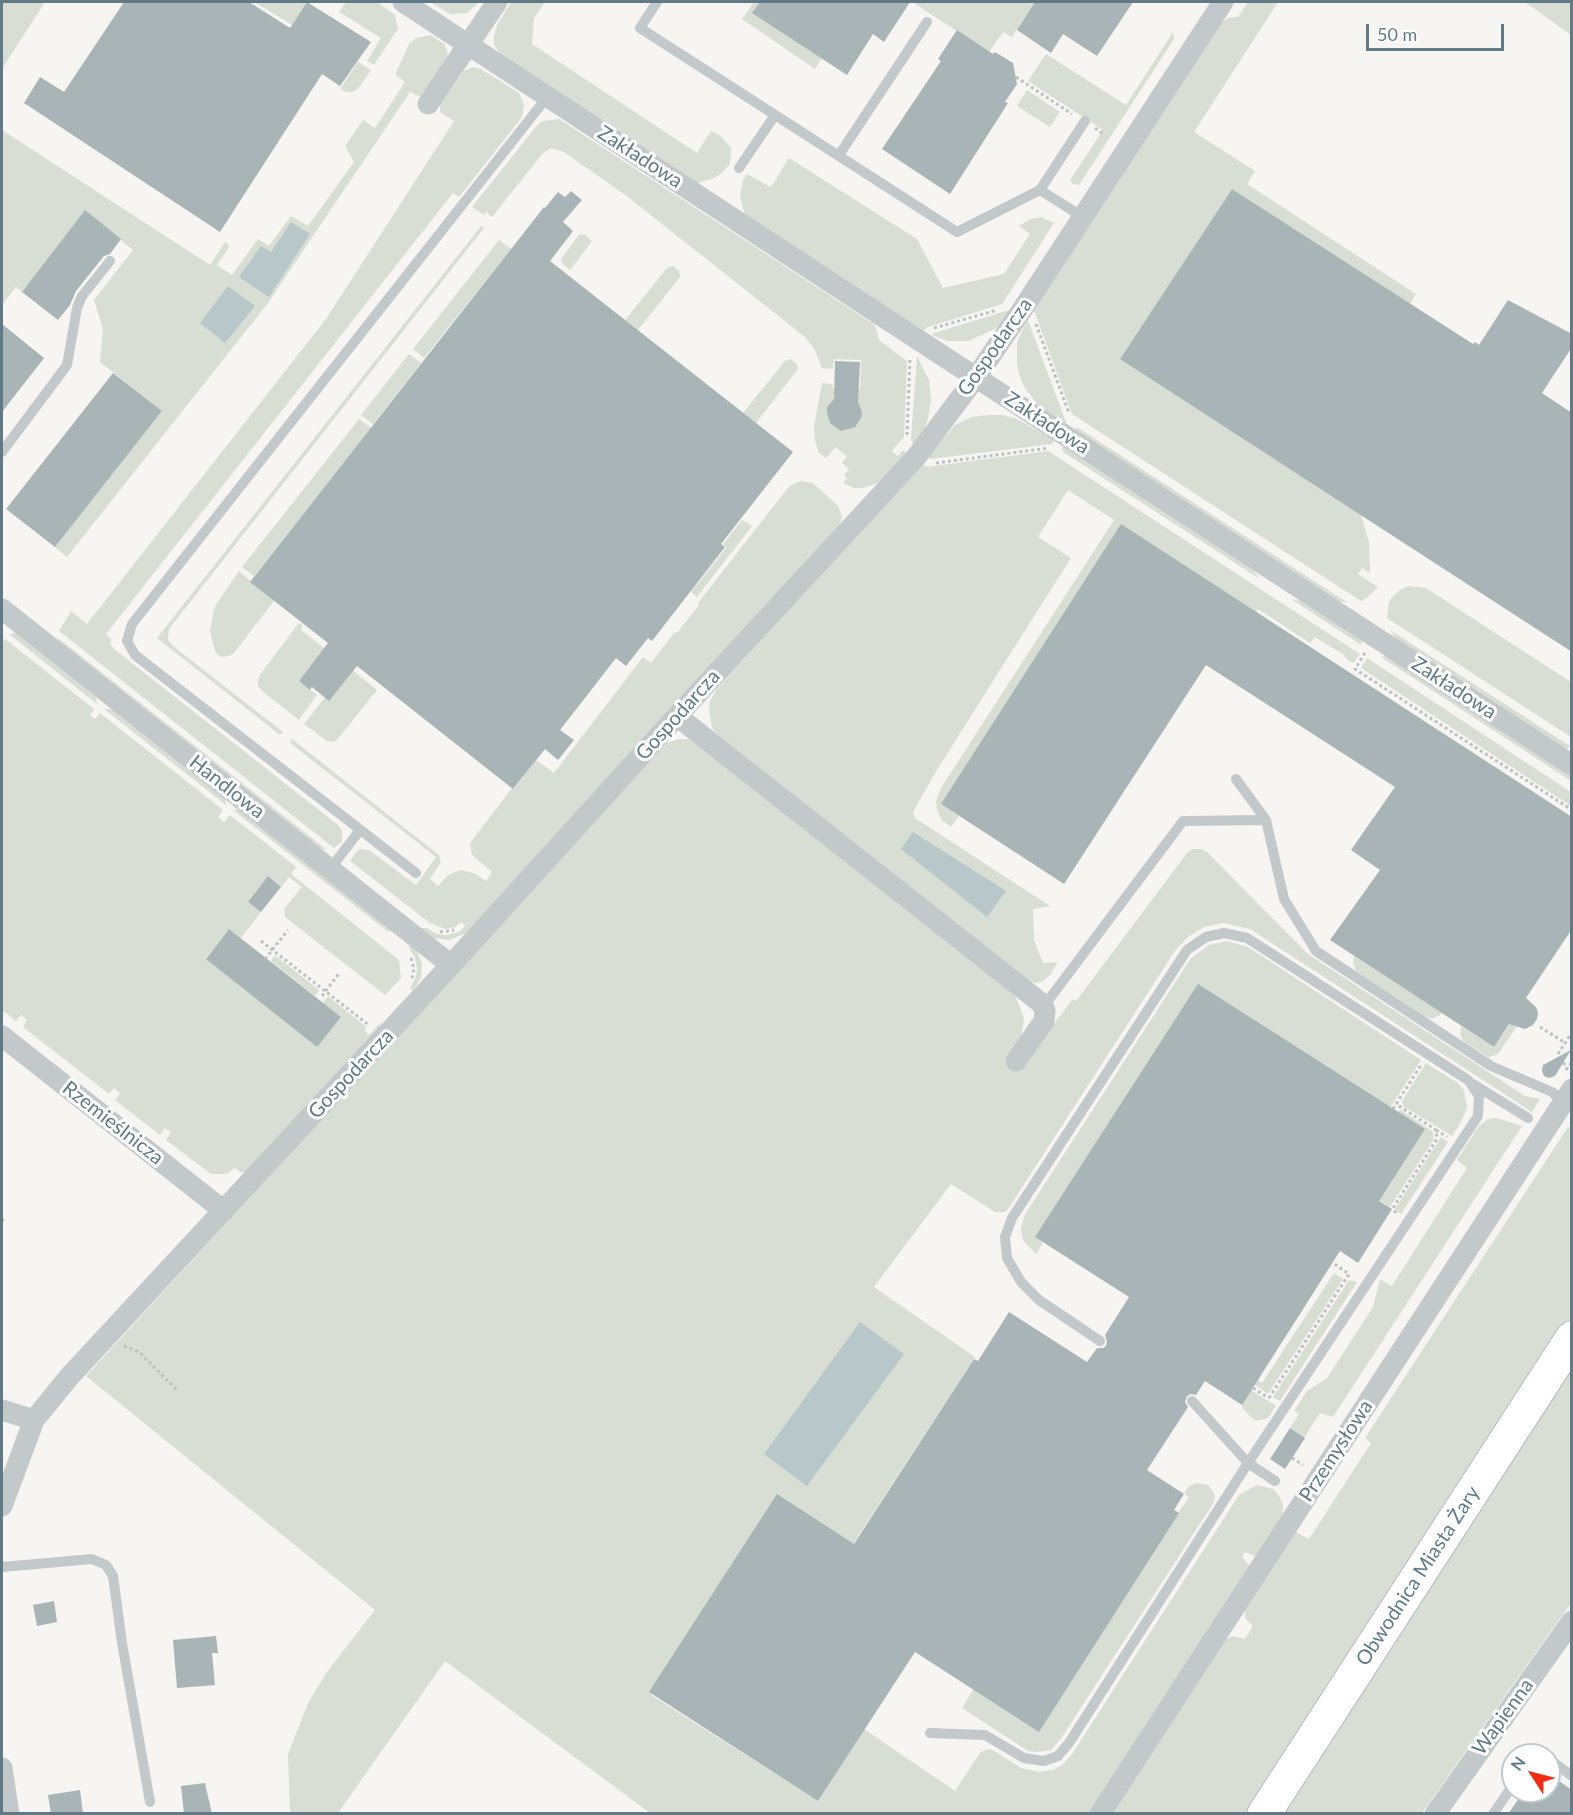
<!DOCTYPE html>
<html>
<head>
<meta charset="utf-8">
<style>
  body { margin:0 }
  #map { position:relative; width:1573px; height:1815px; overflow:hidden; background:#f6f5f2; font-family:Lato,sans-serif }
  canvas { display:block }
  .frame { position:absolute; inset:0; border:3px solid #627a85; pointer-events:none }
  .north { position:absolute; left:1501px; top:1743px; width:60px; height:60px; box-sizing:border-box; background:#fff; border:2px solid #c0cace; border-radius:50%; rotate:306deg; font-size:16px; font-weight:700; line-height:24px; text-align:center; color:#627a85 }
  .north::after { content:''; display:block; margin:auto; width:21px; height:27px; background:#f02e17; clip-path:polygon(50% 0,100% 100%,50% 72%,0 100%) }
  .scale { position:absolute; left:1366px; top:24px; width:138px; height:27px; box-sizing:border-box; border:3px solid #627a85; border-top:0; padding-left:8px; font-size:18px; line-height:21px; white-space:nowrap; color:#627a85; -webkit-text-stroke:4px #fff; paint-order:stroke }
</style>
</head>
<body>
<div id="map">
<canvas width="1573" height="1815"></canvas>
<div class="frame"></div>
<div class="north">N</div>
<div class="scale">50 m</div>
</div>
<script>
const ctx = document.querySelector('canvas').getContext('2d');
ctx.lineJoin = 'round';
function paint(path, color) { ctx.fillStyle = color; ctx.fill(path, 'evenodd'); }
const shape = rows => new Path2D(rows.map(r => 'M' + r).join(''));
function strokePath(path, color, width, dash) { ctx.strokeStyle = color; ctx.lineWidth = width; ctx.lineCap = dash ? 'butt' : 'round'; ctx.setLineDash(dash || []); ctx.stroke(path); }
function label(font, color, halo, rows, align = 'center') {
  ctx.font = font + ' Lato,sans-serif'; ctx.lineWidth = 6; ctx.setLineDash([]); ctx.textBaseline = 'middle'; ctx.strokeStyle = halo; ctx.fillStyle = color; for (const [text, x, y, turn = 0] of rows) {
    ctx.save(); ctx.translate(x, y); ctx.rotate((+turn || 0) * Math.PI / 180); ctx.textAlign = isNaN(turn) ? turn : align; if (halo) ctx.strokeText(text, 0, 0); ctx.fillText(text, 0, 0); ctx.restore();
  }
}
const green = shape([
  [2,2,45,2,2,69],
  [257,2,307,2,292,25,256,3],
  [346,2,377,2,395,15,398,29,374,65,367,61,381,38,339,12],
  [430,2,479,2,467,13,450,14],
  [511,2,545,2,534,18,532,44,697,153,711,131,721,136,731,148,730,164,721,174,712,179,697,183,504,59,494,45,494,38,496,27],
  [754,2,760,2,753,13,822,58,815,69,742,19],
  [912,2,1035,2,1012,37,1003,32,989,52],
  [1248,2,1278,2,1194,132,1255,171,1247,184,1416,294,1410,304,1232,189,1120,359,1361,515,1369,542,1370,573,1362,568,1358,574,1378,587,1368,597,1361,601,1072,414,1035,313,1032,311,1218,25,1228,18,1238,17],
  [1525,2,1571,2,1571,35],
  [1173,32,1174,39,1079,185,1073,184,1070,180,1103,130,1028,81,1046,54,1126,105],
  [431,35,444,44,447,50,448,59,421,97,410,92,268,303,67,557,55,547,162,411,100,362,103,329,94,300,133,250,85,211,22,292,16,287,2,305,2,130,210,265,225,242,228,244,229,247,217,265,232,275,258,239,269,246,291,216,308,226,354,162,345,146,363,120,375,128,405,82,396,75,396,73,409,44,416,38],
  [358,62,371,70,358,89,352,92,347,92,340,89],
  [473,67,481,69,519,93,524,105,522,117,459,197,453,193,106,634,111,639,110,644,114,649,338,825,342,831,342,841,334,848,59,631,71,611,87,624,326,319,454,121,440,112,440,105,464,71],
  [1027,90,1060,112,1050,127,1017,106],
  [559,119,875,325,879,340,907,361,904,437,892,451,898,456,903,450,906,453,880,482,863,488,854,488,843,483,847,478,844,475,849,469,842,463,847,457,836,447,826,458,819,453,815,441,814,426,822,383,833,384,832,388,860,390,861,360,834,359,833,369,822,368,815,350,805,337,628,197,564,152,551,148,543,153,492,217,486,212,484,215,472,207,539,123,543,121],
  [789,158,917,239,943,288,1004,274,1030,234,1019,226,1031,219,1041,217,1054,223,1002,304,928,327,922,332,748,218,744,212,740,196,743,180,747,174,771,187],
  [481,226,484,228,169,629,168,640,173,646,283,732,280,735,157,638],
  [584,234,592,241,570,270,562,263,561,259,579,235],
  [499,240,511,249,424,358,413,349],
  [673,266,679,271,680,277,638,330,625,320,667,268],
  [1009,310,1011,312,1003,322,993,330,968,341,947,341,932,335,934,333],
  [1027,321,1029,323,1066,422,1065,425,1039,406,1024,387,1019,374,1017,364,1017,342],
  [409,354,421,363,373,424,361,415],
  [917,356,929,380,931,399,928,419,923,433,913,444,911,439],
  [791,359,797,364,798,369,756,423,743,413,785,361],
  [987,415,1002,415,1017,419,1054,440,1052,444,931,459,928,457,955,425,972,417],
  [359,419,371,428,254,576,242,567],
  [1077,427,1348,603,1337,601,1074,431],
  [1064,446,1253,570,1260,579,1063,452,1062,448],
  [1048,451,1360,654,1353,663,1346,659,1344,655,1315,637,1310,643,1258,609,1256,612,941,804,959,816,951,827,942,820,937,810,936,801,941,788,1114,520,1068,490,1038,537,1071,558,938,768,913,812,915,818,1050,906,1033,909,1034,940,1043,963,1058,962,1050,975,1042,982,1034,983,1022,976,717,734,712,728,709,709,710,701,717,689,922,464,927,467],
  [801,481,813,483,838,506,842,517,840,525,466,933,450,940,433,938,421,928,427,928,437,934,446,935,459,932,465,926,461,922,455,927,445,929,430,923,350,861,357,851,361,849,369,850,416,885,436,857,290,743,292,739,439,855,441,862,430,879,438,886,448,875,461,870,474,873,486,881,492,872,472,855,470,843,512,788,514,789,536,760,554,773,643,657,651,663,674,633,678,632,699,605,698,603,787,489,793,484],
  [742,520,752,526,697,597,691,592,726,548,723,544],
  [239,571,274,601,233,654,228,656,221,657,216,653,213,644,210,631,212,620,215,606],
  [1409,586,1426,588,1571,682,1571,737,1387,618,1389,602,1392,597,1400,590],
  [1291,599,1305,602,1361,640,1362,643,1361,645],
  [299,623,303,626,301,630,341,661,330,680,311,665,299,681,317,695,299,720,262,691,258,686,258,681,259,676],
  [1390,630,1570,746,1566,750,1396,639],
  [16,633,96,697,97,704,9,634],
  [58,638,327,850,318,848,60,643],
  [5,639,94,709,90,715,95,719,100,713,223,810,218,817,224,822,230,815,296,867,291,874,399,960,401,978,385,995,285,917,284,909,302,887,289,877,281,887,268,876,248,902,261,912,241,938,229,929,206,958,316,1046,341,1017,323,1003,328,996,366,1027,365,1031,369,1035,381,1022,379,1028,247,1172,240,1172,235,1168,226,1174,211,1174,166,1140,171,1132,165,1128,160,1135,115,1100,120,1093,114,1088,109,1094,23,1027,27,1020,21,1015,16,1021,2,1010,2,643],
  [1388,656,1571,776,1571,781,1381,657],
  [1367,658,1571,792,1571,806,1361,668],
  [351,669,377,690,337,740,333,742,327,741,304,724,347,670],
  [104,709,112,709,225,798,226,805],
  [679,739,690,739,1013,990,1024,1018,1021,1038,1005,1062,1018,1071,1072,1000,1073,999,1076,1001,1187,853,1192,849,1201,849,1207,852,1308,954,1525,1096,1540,1099,1532,1112,1250,929,1223,923,1204,927,1188,937,1175,951,1008,1209,1005,1212,995,1212,951,1184,874,1287,975,1357,853,1544,777,1495,651,1695,818,1801,864,1729,955,1791,980,1753,985,1750,990,1749,996,1752,1021,1768,1039,1772,1053,1770,1062,1765,1072,1754,1239,1495,1257,1485,1273,1489,1279,1496,1283,1504,1282,1520,1257,1557,1245,1552,1242,1557,1250,1566,1090,1813,650,1813,445,1661,338,1813,290,1813,288,1754,308,1703,327,1672,375,1610,86,1376,667,743],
  [240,809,392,932,387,931,233,810],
  [1227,941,1248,947,1421,1060,1390,1108,1036,1237,1043,1243,1036,1254,1023,1240,1021,1229,1024,1216,1191,958,1209,945],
  [410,943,416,949,422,963,421,978,413,991,410,988,416,977,417,968,415,958,409,948],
  [275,955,319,990,315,996,271,961],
  [1354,956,1442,1013,1440,1015,1432,1019,1426,1017,1356,971,1353,962],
  [1511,1022,1517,1026,1498,1054,1493,1056,1488,1057,1463,1041,1460,1034,1461,1026,1494,1047],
  [1426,1063,1458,1083,1464,1090,1467,1108,1460,1124,1452,1136,1403,1106,1402,1101],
  [1401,1110,1433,1132,1434,1139,1390,1207,1377,1199,1395,1112],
  [1497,1118,1522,1126,1333,1417,1320,1413,1304,1438,1290,1428,1299,1414,1294,1411,1307,1391,1327,1378,1373,1307,1380,1279,1392,1286,1467,1168,1457,1160,1478,1127,1488,1119],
  [1568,1127,1571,1129,1571,1323,1254,1813,1110,1814,1224,1640,1232,1636,1245,1639,1253,1626,1245,1618,1245,1606,1294,1531,1309,1539,1371,1443,1365,1438],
  [1441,1137,1448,1142,1401,1214,1395,1209],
  [1334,1273,1343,1279,1268,1394,1255,1385,1258,1380,1262,1383],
  [1349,1280,1357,1282,1280,1401,1273,1397],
  [1571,1362,1571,1603,1422,1813,1277,1814],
  [1251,1390,1276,1406,1268,1418,1257,1421,1251,1417,1243,1409,1242,1405],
  [1196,1483,1208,1485,1212,1490,1215,1495,1214,1502,1060,1740,1051,1750,1036,1752,1028,1751,962,1708,978,1682,1125,1594,1189,1497,1184,1494,1189,1486]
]);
const water = shape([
  [291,222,310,234,269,297,239,277,261,246,271,252],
  [228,286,255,306,225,343,200,323],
  [913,832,1006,891,987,917,901,849],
  [860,1322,904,1354,807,1486,764,1454]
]);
const building = shape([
  [124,2,249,2,290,28,307,2,371,42,340,86,322,74,220,232,24,103,40,77,64,92],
  [760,2,910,2,884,42,873,34,847,75,752,13],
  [1035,2,1133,2,1097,56,1063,34,1051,53,1017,30],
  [957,30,993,54,995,52,1013,63,1017,84,1005,102,1008,103,950,194,882,149,941,61,938,59],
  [1232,189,1473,344,1475,342,1479,345,1508,300,1572,334,1572,347,1542,393,1572,413,1572,652,1120,359],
  [571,191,582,200,563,222,573,231,550,261,793,452,721,544,725,547,652,641,648,638,626,666,616,658,560,730,574,740,558,760,545,749,513,789,357,666,329,701,312,687,310,690,299,681,328,643,250,582,544,207,545,208,558,192,565,197],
  [85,210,121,239,110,254,104,256,76,291,70,305,58,320,22,292],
  [2,324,44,358,2,412],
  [835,361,860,362,858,402,862,412,861,418,855,427,841,431,830,423,827,413,827,407,834,399],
  [113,373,162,411,55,547,6,509],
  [1121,524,1572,817,1572,929,1526,998,1536,1007,1538,1013,1537,1019,1533,1025,1525,1029,1509,1024,1494,1047,1330,940,1380,870,1351,850,1395,787,1206,665,1064,884,941,804],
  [268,876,281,887,261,912,248,902],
  [229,929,341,1017,317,1047,206,959],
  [1198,984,1425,1129,1379,1201,1392,1209,1358,1263,1340,1251,1242,1405,1205,1381,1196,1395,1191,1394,1187,1396,1185,1402,1188,1407,1147,1470,1184,1494,1174,1510,1179,1513,1039,1732,915,1652,818,1801,649,1692,777,1494,854,1544,974,1359,978,1361,1009,1312,1087,1362,1097,1348,1103,1348,1106,1346,1107,1341,1105,1335,1129,1297,1035,1237],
  [1571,1050,1555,1076,1549,1078,1544,1076,1542,1071,1543,1065],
  [1290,1428,1305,1438,1285,1469,1270,1459],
  [54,1601,57,1622,37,1626,33,1605],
  [216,1636,218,1653,212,1653,215,1685,177,1688,173,1640],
  [1559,1781,1572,1790,1572,1814,1508,1814,1524,1791,1552,1791],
  [205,1783,212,1814,184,1814,181,1786],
  [80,1790,83,1814,51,1814,48,1795]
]);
const path = shape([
  [1016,77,1072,114],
  [1095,128,1102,133],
  [1036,324,1069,413],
  [934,328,997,310],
  [907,435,910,358],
  [936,463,1049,448],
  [1365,653,1355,669,1572,810],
  [440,932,454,930],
  [261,941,370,1026],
  [411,958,414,969,412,978],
  [265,959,288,930],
  [322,996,340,972],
  [1540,1027,1564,1042],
  [1558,1054,1572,1032],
  [1563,1063,1568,1067],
  [1566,1070,1572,1062],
  [1393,1109,1421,1065],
  [1436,1130,1447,1137],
  [1396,1213,1393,1208,1437,1139,1436,1130,1396,1104],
  [2,1220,4,1221],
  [124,1346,139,1352,177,1390],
  [1253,1388,1269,1398],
  [1269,1398,1349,1274,1333,1263],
  [1292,1458,1303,1465]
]);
const lane = shape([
  [657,2,640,28,957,232,1040,190],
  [839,155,927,22],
  [739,168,775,115],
  [1083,217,1040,190,1085,121],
  [2,452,67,365,77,308,82,296,110,261],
  [1236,779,1266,820,1284,899,1316,951,1491,1066,1552,1092,1564,1101],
  [330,869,360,830],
  [416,873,135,655,127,641,132,624,548,96],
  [1044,1006,1183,821,1266,820],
  [1473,1084,1528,1118],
  [1100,1341,1039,1300,1021,1282,1007,1258,1005,1237,1012,1218,1187,950,1206,937,1224,933,1247,938,1468,1080,1479,1096,1478,1116,1248,1463,1275,1481],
  [2,1567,92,1559,106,1565,113,1576,122,1643,150,1802],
  [930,1733,985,1735,1024,1758,1044,1761,1058,1756,1069,1743,1248,1463,1192,1401],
  [1535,1755,1538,1750,1544,1755],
  [1549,1759,1572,1776],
  [1493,1814,1513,1785]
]);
const street = shape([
  [403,2,920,341,1572,765],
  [428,104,497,2],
  [2,609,451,965],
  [677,716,1041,1003,1045,1010,1044,1021,1016,1061],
  [2,1036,224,1211],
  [2,1410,34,1420],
  [2,1506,34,1420,69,1377,451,965,677,716,917,456,976,377,1022,310,1223,2],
  [2,1768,9,1814],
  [1100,1814,1572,1089],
  [1435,1814,1572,1621]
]);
const primary = shape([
  [1264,1814,1572,1338]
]);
const streetNames = [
  ["Zakładowa",640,157,33],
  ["Gospodarcza",995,347,-55],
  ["Zakładowa",1047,423,33],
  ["Zakładowa",1454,688,33],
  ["Gospodarcza",678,715,-48],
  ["Handlowa",227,787,38],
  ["Gospodarcza",351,1074,-47],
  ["Rzemieślnicza",113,1123,38],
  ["Przemysłowa",1336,1451,-57],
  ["Obwodnica Miasta Żary",1418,1576,-57],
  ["Wapienna",1503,1717,-54]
];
paint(green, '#d8ded3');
paint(water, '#b8c8ca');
paint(building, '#a9b4b7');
strokePath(primary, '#b6bbbe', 35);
strokePath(path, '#bec1c3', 3, [3, 3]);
strokePath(lane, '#c3c8ca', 10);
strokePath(street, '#c3c8ca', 21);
strokePath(primary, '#fff', 33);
label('20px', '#627a85', '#fff', streetNames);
</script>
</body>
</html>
